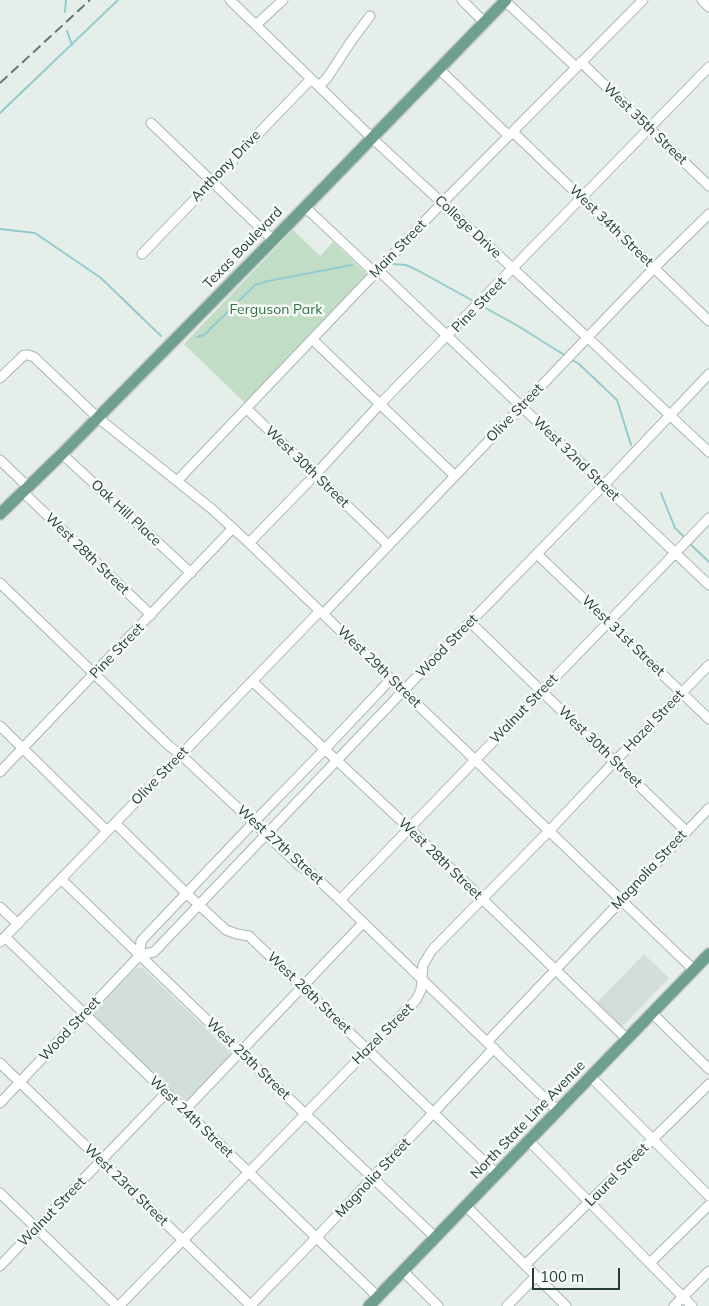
<!DOCTYPE html>
<html>
<head>
<meta charset="utf-8">
<style>
  body { margin:0 }
  #map { position:relative; width:709px; height:1306px; overflow:hidden; background:#e6eee9; font-family:Mulish,sans-serif }
  canvas { display:block }
  .scale { position:absolute; left:532px; top:1268px; width:88px; height:22px; box-sizing:border-box; border:2px solid #263f35; border-top:0; padding-left:6px; font-size:15px; line-height:18px; white-space:nowrap; color:#263f35; -webkit-text-stroke:4px #f6faf8; paint-order:stroke }
</style>
</head>
<body>
<div id="map">
<canvas width="709" height="1306"></canvas>
<div class="scale">100 m</div>
</div>
<script>
const ctx = document.querySelector('canvas').getContext('2d');
ctx.lineJoin = 'round';
function paint(path, color) { ctx.fillStyle = color; ctx.fill(path, 'evenodd'); }
const shape = rows => new Path2D(rows.map(r => 'M' + r).join(''));
function strokePath(path, color, width, dash) { ctx.strokeStyle = color; ctx.lineWidth = width; ctx.lineCap = dash ? 'butt' : 'round'; ctx.setLineDash(dash || []); ctx.stroke(path); }
function label(font, color, halo, rows, align = 'center') {
  ctx.font = font + ' Mulish,sans-serif'; ctx.lineWidth = 5; ctx.setLineDash([]); ctx.textBaseline = 'middle'; ctx.strokeStyle = halo; ctx.fillStyle = color; for (const [text, x, y, turn = 0] of rows) {
    ctx.save(); ctx.translate(x, y); ctx.rotate((+turn || 0) * Math.PI / 180); ctx.textAlign = isNaN(turn) ? turn : align; if (halo) ctx.strokeText(text, 0, 0); ctx.fillText(text, 0, 0); ctx.restore();
  }
}
const built = shape([
  [644,954,669,978,622,1027,597,1002],
  [142,967,230,1052,230,1057,185,1103,183,1103,92,1015,94,1011,135,969]
]);
const green = shape([
  [293,230,320,256,333,242,368,275,245,403,184,344]
]);
const stream = shape([
  [65,12,66,0],
  [67,31,72,45],
  [0,113,118,0],
  [0,229,35,233,101,278,161,336],
  [393,264,406,265,419,271,475,302],
  [482,306,518,326,566,356],
  [197,337,204,335,255,285,268,281,352,265],
  [572,360,579,364,617,400,631,445],
  [661,493,675,528,686,539],
  [689,543,709,562]
]);
const minor = shape([
  [230,0,372,138,588,338,709,452],
  [462,0,484,22],
  [702,0,709,7],
  [505,1,576,67],
  [256,25,283,0],
  [581,62,709,186],
  [439,69,509,136],
  [319,86,327,78,352,40,370,16],
  [151,123,273,240],
  [513,132,709,321],
  [305,207,375,273],
  [142,254,311,79],
  [378,270,709,585],
  [312,339,455,476],
  [0,378,24,355,28,355,34,357,97,417,213,510,249,543,694,970],
  [247,409,388,545],
  [62,454,191,573],
  [0,460,28,487],
  [177,481,442,203,643,0],
  [23,492,151,615],
  [249,543,315,475,380,404,709,67],
  [537,554,709,719],
  [0,583,168,745,181,755,301,867,307,869,340,900,558,1111],
  [323,614,654,268,709,214],
  [471,623,686,831],
  [252,681,410,829,627,1039],
  [0,726,107,831],
  [0,772,233,528],
  [115,823,186,893,226,930,237,934,249,936,497,1174],
  [61,879,240,1052,435,1237],
  [340,900,709,518],
  [0,907,18,924],
  [5,937,378,1297],
  [0,942,320,611],
  [140,955,141,941,254,822,324,750,391,679],
  [652,1013,709,1069],
  [487,1042,709,808],
  [0,1063,251,1306],
  [591,1077,709,1196],
  [0,1103,140,955,154,952,403,691,604,485,709,374],
  [185,1110,363,923],
  [529,1141,692,1306],
  [0,1193,117,1306],
  [466,1206,566,1306],
  [650,1263,709,1205],
  [525,1265,709,1084],
  [0,1266,166,1093],
  [403,1271,438,1306],
  [119,1306,416,1000,421,990,423,965,432,950,549,831,614,762,709,665],
  [250,1306,317,1237,494,1048],
  [507,1306,536,1276],
  [674,1306,709,1271]
]);
const major = shape([
  [0,514,62,454,273,240,506,0],
  [369,1306,709,954]
]);
const rail = shape([
  [0,83,90,0]
]);
const streetNames = [
  ["West 35th Street",645,124,44],
  ["Anthony Drive",226,166,-46],
  ["West 34th Street",611,226,44],
  ["College Drive",468,227,43],
  ["Texas Boulevard",243,248,-46],
  ["Main Street",398,249,-46],
  ["Pine Street",479,305,-46],
  ["Olive Street",515,413,-46],
  ["West 32nd Street",576,459,44],
  ["West 30th Street",307,467,44],
  ["Oak Hill Place",126,513,43],
  ["West 28th Street",87,554,44],
  ["West 31st Street",623,636,44],
  ["Wood Street",447,646,-46],
  ["Pine Street",117,651,-46],
  ["West 29th Street",379,667,44],
  ["Walnut Street",524,709,-46],
  ["Hazel Street",654,721,-46],
  ["West 30th Street",600,747,44],
  ["Olive Street",160,776,-46],
  ["West 27th Street",280,845,42],
  ["West 28th Street",440,859,44],
  ["Magnolia Street",649,870,-47],
  ["West 26th Street",309,993,44],
  ["Wood Street",70,1029,-47],
  ["Hazel Street",383,1034,-45],
  ["West 25th Street",248,1059,44],
  ["West 24th Street",191,1117,44],
  ["North State Line Avenue",528,1120,-46],
  ["Laurel Street",617,1175,-45],
  ["Magnolia Street",373,1178,-47],
  ["West 23rd Street",126,1185,44],
  ["Walnut Street",52,1212,-46]
];
const parkNames = [
  ["Ferguson Park",276,310]
];
paint(built, '#d4ded8');
paint(green, '#c1ddc5');
strokePath(stream, '#92ccce', 2);
strokePath(minor, '#a9b6af', 11);
strokePath(major, '#c2c9c6', 14);
strokePath(minor, '#fff', 9);
strokePath(major, '#6ea08d', 11);
strokePath(rail, '#617a70', 2, [10, 5]);
label('14px', '#263f35', '#f6faf8', streetNames);
label('14px', '#327344', '#f6faf8', parkNames);
</script>
</body>
</html>
